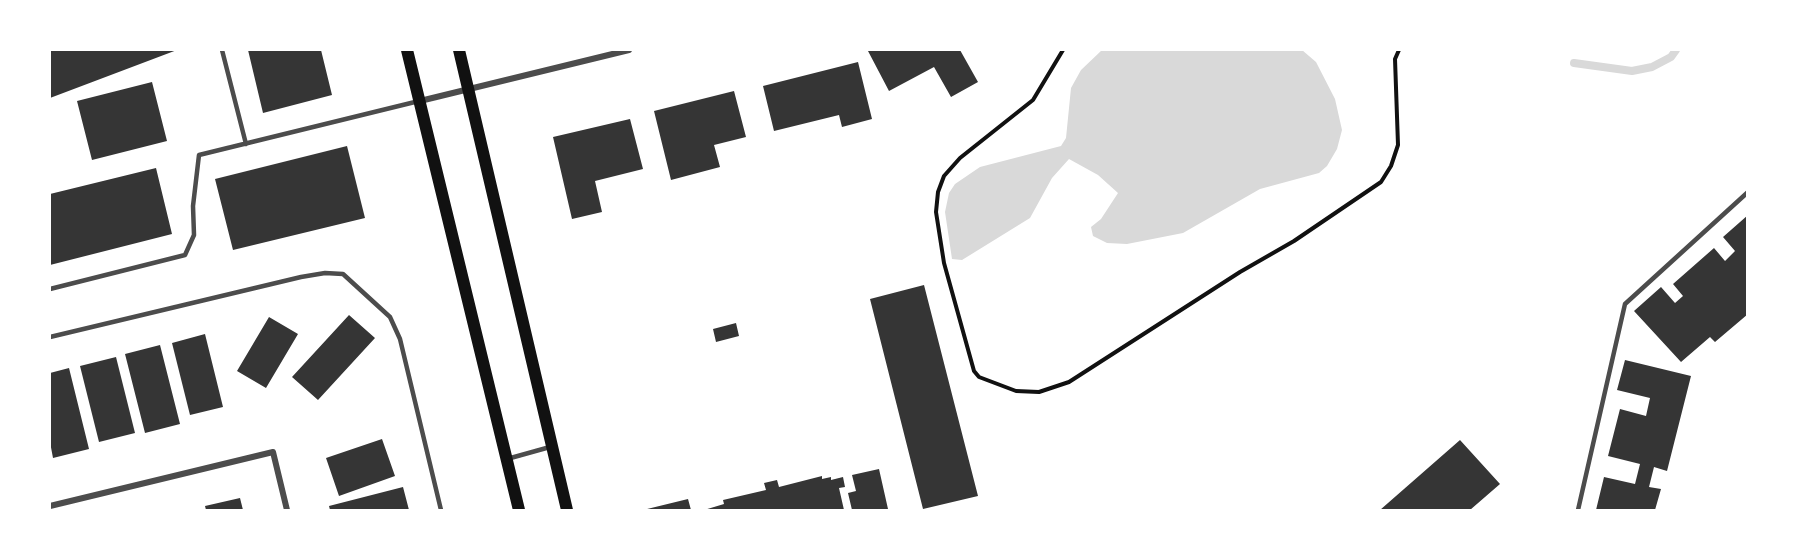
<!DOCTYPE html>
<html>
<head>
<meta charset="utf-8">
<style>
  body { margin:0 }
  #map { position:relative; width:1797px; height:560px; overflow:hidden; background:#fff; font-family:Roboto,sans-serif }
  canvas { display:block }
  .frame { position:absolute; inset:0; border:51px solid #fff; pointer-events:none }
</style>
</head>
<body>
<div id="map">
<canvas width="1797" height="560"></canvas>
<div class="frame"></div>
</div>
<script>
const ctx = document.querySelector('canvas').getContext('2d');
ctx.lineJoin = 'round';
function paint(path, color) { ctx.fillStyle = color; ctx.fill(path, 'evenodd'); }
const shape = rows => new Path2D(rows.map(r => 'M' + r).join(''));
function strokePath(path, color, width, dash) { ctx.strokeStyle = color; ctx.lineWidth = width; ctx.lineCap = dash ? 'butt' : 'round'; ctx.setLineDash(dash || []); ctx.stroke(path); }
const water = shape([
  [1102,50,1302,50,1316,62,1335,99,1342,130,1337,149,1327,166,1319,173,1260,189,1183,233,1127,244,1107,243,1093,236,1091,227,1101,219,1118,193,1098,175,1069,159,1052,178,1030,218,962,260,952,259,945,212,949,193,955,184,980,167,1061,146,1066,138,1071,88,1081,70]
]);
const stream = shape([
  [1574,63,1632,71,1652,67,1671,57,1676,50]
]);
const building = shape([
  [50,50,177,50,50,98],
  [248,50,321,50,332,95,263,113],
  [870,50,960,50,978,82,951,97,934,67,889,91,868,51],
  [858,62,872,119,842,127,839,115,774,131,763,86],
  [152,82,167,141,92,160,77,101],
  [734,91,746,137,714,145,720,167,671,180,654,111],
  [630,119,643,169,595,181,602,212,572,219,553,137],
  [347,146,365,218,233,250,215,179],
  [156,168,172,234,50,265,50,194],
  [1748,215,1748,314,1715,342,1710,337,1681,362,1634,311,1661,287,1675,303,1683,296,1673,284,1714,248,1725,261,1735,251,1723,237],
  [924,285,978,496,923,509,870,299],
  [349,315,375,338,318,400,292,377],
  [269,317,298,334,266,388,237,371],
  [736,323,739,336,716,342,713,329],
  [205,334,223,407,190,415,172,343],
  [160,345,180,424,145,433,125,354],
  [116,357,135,433,99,442,80,366],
  [1625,360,1691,376,1667,471,1654,467,1649,487,1661,489,1655,510,1596,510,1604,477,1635,484,1640,464,1608,456,1620,409,1646,416,1650,398,1617,390],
  [69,368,89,449,53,458,50,442,50,373],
  [382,439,395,476,339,496,326,458],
  [1460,440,1500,484,1470,510,1380,510],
  [879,469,888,509,852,510,848,493,856,491,852,475],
  [822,476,822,479,831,477,831,480,843,477,845,487,839,488,844,510,704,510,724,504,723,500,766,490,764,483,777,480,779,487],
  [403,487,409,510,330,510,329,506],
  [240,498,243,510,206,510,205,506],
  [688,499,691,510,643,510]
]);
const path = shape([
  [1063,50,1033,100,960,158,944,176,938,192,936,212,944,263,974,371,979,377,1016,391,1039,392,1069,382,1240,272,1294,241,1381,182,1391,166,1398,145,1395,59,1399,50]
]);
const service = shape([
  [222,50,246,144],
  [50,289,185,255,194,235,193,206,199,155,419,101],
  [50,337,301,277,325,273,343,274,390,317,400,339,441,510],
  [507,459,550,447],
  [1578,510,1625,304,1748,192]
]);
const minor = shape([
  [420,101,629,50],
  [50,506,273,452,287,510]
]);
const secondary = shape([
  [407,50,519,510],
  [459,50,567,510]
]);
paint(water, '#d9d9d9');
strokePath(stream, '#d9d9d9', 8);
paint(building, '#353535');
strokePath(path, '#111', 4);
strokePath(service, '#4c4c4c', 4.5);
strokePath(minor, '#4c4c4c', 6);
strokePath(secondary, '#111', 12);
</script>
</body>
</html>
